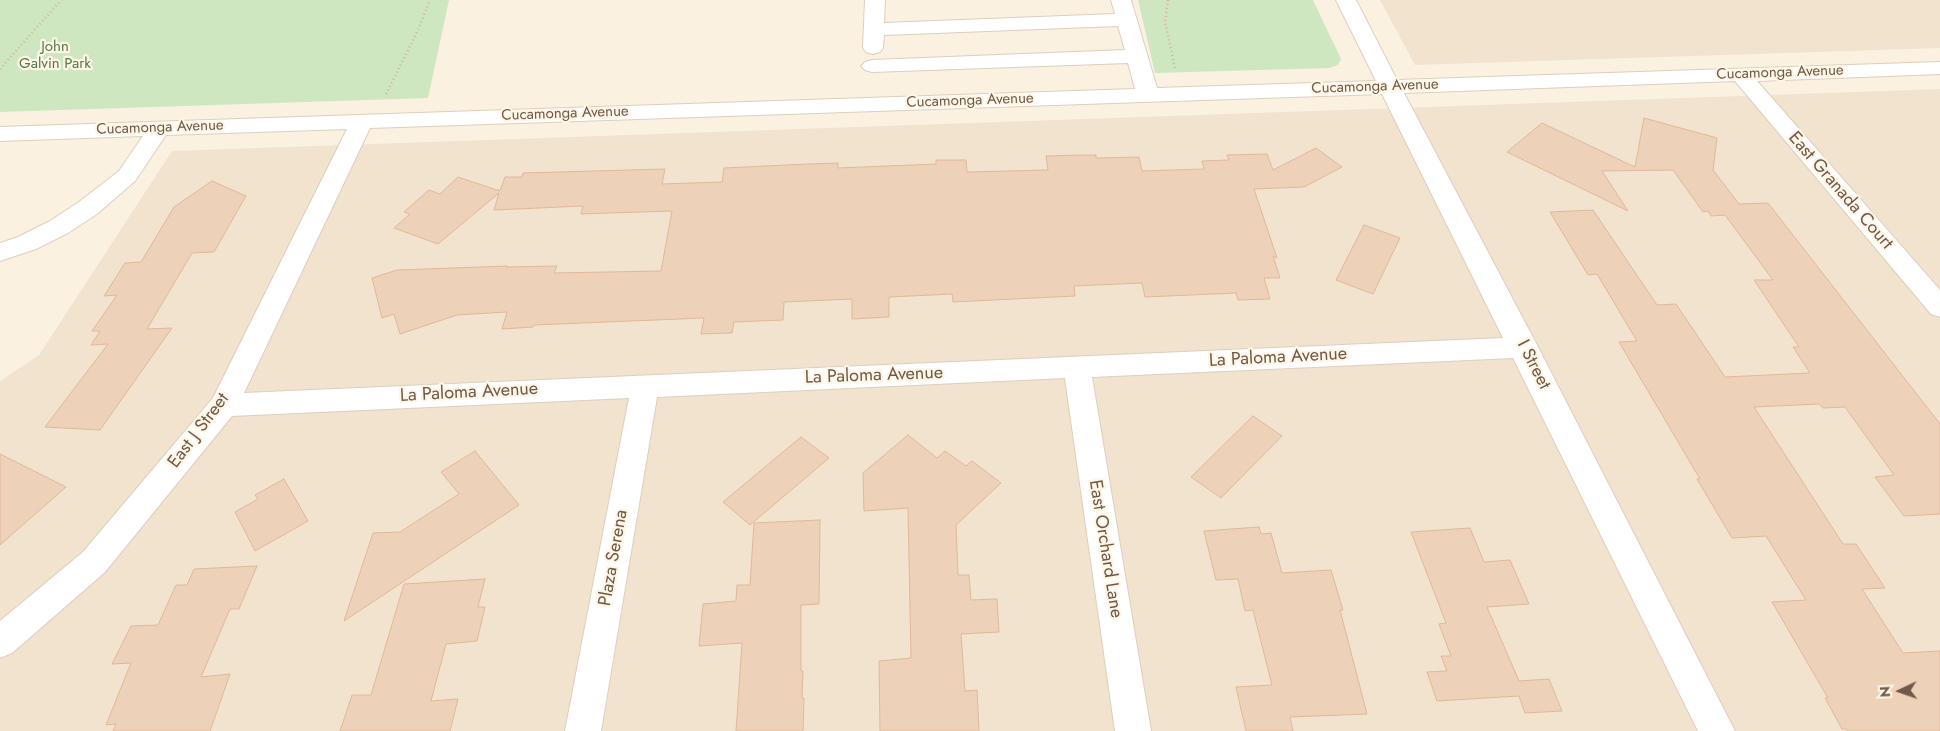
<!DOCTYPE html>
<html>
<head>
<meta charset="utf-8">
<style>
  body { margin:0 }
  #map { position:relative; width:1940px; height:731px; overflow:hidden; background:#fbf1e0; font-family:Jost,sans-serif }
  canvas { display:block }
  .north { position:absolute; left:1875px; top:666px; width:50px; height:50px; -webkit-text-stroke:4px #fef6e6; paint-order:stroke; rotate:267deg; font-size:14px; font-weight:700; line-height:20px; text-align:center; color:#705949 }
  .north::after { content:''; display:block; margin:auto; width:18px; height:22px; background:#705949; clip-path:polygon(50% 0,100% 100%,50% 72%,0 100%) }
</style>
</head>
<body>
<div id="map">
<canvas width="1940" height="731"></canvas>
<div class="north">N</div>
</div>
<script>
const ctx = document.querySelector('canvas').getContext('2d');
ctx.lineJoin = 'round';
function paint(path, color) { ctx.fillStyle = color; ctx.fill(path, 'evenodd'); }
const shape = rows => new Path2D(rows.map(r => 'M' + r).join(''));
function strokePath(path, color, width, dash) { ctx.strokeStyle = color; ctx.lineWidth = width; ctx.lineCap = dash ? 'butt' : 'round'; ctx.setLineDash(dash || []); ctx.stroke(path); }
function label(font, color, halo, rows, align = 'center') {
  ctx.font = font + ' Jost,sans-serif'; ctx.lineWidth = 4.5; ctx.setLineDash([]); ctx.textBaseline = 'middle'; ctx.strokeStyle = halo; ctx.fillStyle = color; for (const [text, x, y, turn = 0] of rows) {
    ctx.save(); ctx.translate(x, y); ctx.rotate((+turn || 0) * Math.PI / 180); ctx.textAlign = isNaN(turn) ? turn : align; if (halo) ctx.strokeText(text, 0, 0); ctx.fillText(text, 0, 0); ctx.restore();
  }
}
const residential = shape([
  [1380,0,1940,0,1940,48,1415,65],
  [1940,89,1940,731,0,731,0,381,39,355,172,151]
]);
const green = shape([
  [0,0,449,0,428,98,0,112],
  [1138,0,1313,0,1341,59,1338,65,1329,68,1155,73]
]);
const building = shape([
  [1644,118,1717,138,1713,170,1739,204,1768,203,1940,424,1940,514,1904,516,1875,477,1894,475,1845,407,1823,408,1819,404,1754,407,1843,544,1856,544,1885,588,1862,589,1903,653,1940,651,1940,731,1848,731,1846,729,1842,729,1825,698,1828,698,1772,602,1806,600,1766,536,1732,538,1697,479,1700,479,1619,342,1637,341,1597,274,1588,275,1550,212,1593,210,1657,305,1676,304,1725,377,1810,373,1793,347,1799,347,1754,280,1773,280,1725,215,1711,216,1708,211,1703,212,1673,170,1602,171,1628,211,1507,152,1542,123,1635,167,1644,118],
  [1316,148,1342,167,1304,187,1254,189,1277,258,1273,256,1280,278,1264,278,1270,299,1238,300,1236,293,1145,297,1142,283,1074,286,1075,296,953,302,952,294,889,297,889,317,852,319,852,299,784,302,783,320,734,322,732,333,701,334,704,318,534,325,533,327,502,329,507,312,457,315,400,334,394,314,382,318,372,278,397,270,507,266,506,267,557,266,554,273,661,271,672,211,581,214,583,206,494,210,499,193,438,244,394,228,410,214,404,212,429,190,440,194,458,177,500,191,505,177,522,177,523,173,665,169,662,184,722,182,724,168,807,164,838,163,838,168,936,164,936,160,966,160,967,172,1048,170,1046,156,1081,155,1096,155,1096,158,1139,157,1142,171,1204,169,1202,161,1229,160,1227,155,1267,154,1273,170,1316,148],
  [212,181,246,196,214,252,192,253,147,329,172,328,100,430,45,427,108,344,91,345,100,331,92,331,117,295,104,296,125,263,141,262,174,207,212,181],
  [1364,225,1400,238,1373,294,1336,280,1364,225],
  [1253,416,1282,436,1221,498,1191,477,1253,416],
  [908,435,937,458,945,451,966,466,972,461,1001,483,956,525,958,575,969,575,971,600,997,599,999,632,961,634,965,691,977,690,979,731,880,731,879,661,911,658,908,508,864,511,863,473,908,435],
  [801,437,829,458,750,525,723,502,801,437],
  [475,451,519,505,344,621,373,533,400,532,459,494,441,472,475,451],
  [0,454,66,487,0,545,0,454],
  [284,479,308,521,255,551,235,512,258,499,255,495,284,479],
  [820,520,819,604,801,605,801,671,803,671,802,698,804,698,803,731,736,731,742,643,699,646,703,604,736,601,737,585,750,585,754,523,820,520],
  [1259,527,1261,534,1271,533,1282,573,1331,570,1343,610,1340,610,1367,714,1290,717,1293,731,1246,731,1236,687,1272,685,1253,610,1245,611,1238,579,1216,580,1204,531,1259,527],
  [1470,528,1484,562,1510,560,1529,604,1487,607,1519,681,1549,679,1562,711,1525,713,1519,696,1437,701,1427,672,1447,671,1441,656,1451,656,1439,624,1446,623,1411,532,1470,528],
  [257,566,239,609,230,609,201,677,230,674,210,731,113,731,116,724,106,725,131,663,112,664,131,626,158,625,176,585,187,585,194,569,257,566],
  [485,579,478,607,485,607,477,641,446,644,431,701,458,699,450,731,340,731,352,695,371,695,404,584,485,579]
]);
const path = shape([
  [1168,0,1165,22,1175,68],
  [0,69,61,0],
  [386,94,418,30,430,0]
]);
const minor = shape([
  [865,0,885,0,884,23,1115,14,1111,0,1131,0,1157,88,1376,81,1336,0,1356,0,1397,80,1940,62,1940,74,1757,81,1940,290,1940,317,1931,314,1735,81,1404,93,1538,347,1735,731,1698,731,1513,358,1092,377,1151,731,1115,731,1065,378,657,397,601,731,565,731,629,398,232,416,105,572,12,653,0,658,0,621,83,552,213,398,347,129,166,135,135,181,97,214,68,233,36,249,0,261,0,243,18,237,50,221,79,202,119,171,143,136,0,141,0,127,1135,89,1128,63,872,72,865,70,861,66,865,62,872,60,1125,50,1118,26,884,35,883,48,880,52,873,54,866,52,863,48,865,0],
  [1382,94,1503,338,244,393,370,128,1382,94]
]);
const farParknames = [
  ["John",55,47],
  ["Galvin Park",55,64]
];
const farStreetnames = [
  ["Cucamonga Avenue",1780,73,-2],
  ["Cucamonga Avenue",1375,87,-2],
  ["Cucamonga Avenue",970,101,-2],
  ["Cucamonga Avenue",565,114,-2],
  ["Cucamonga Avenue",160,128,-2]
];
const streetNames = [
  ["East Granada Court",1840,191,49],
  ["La Paloma Avenue",1278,358,-3],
  ["I Street",1533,365,63],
  ["La Paloma Avenue",874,376,-2],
  ["La Paloma Avenue",469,393,-3],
  ["East J Street",199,431,-53],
  ["East Orchard Lane",1105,549,81],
  ["Plaza Serena",614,558,-80]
];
paint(residential, '#f2e3cf');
paint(green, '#cee7c0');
paint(building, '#eed1b9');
strokePath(building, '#e0b89b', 1);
strokePath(minor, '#decebd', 2);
strokePath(path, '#d3b49d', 2.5, [1, 3]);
paint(minor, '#fff');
label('15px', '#537a44', '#fef6e6', farParknames);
label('15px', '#705949', '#fef6e6', farStreetnames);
label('18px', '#705949', '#fef6e6', streetNames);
</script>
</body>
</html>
